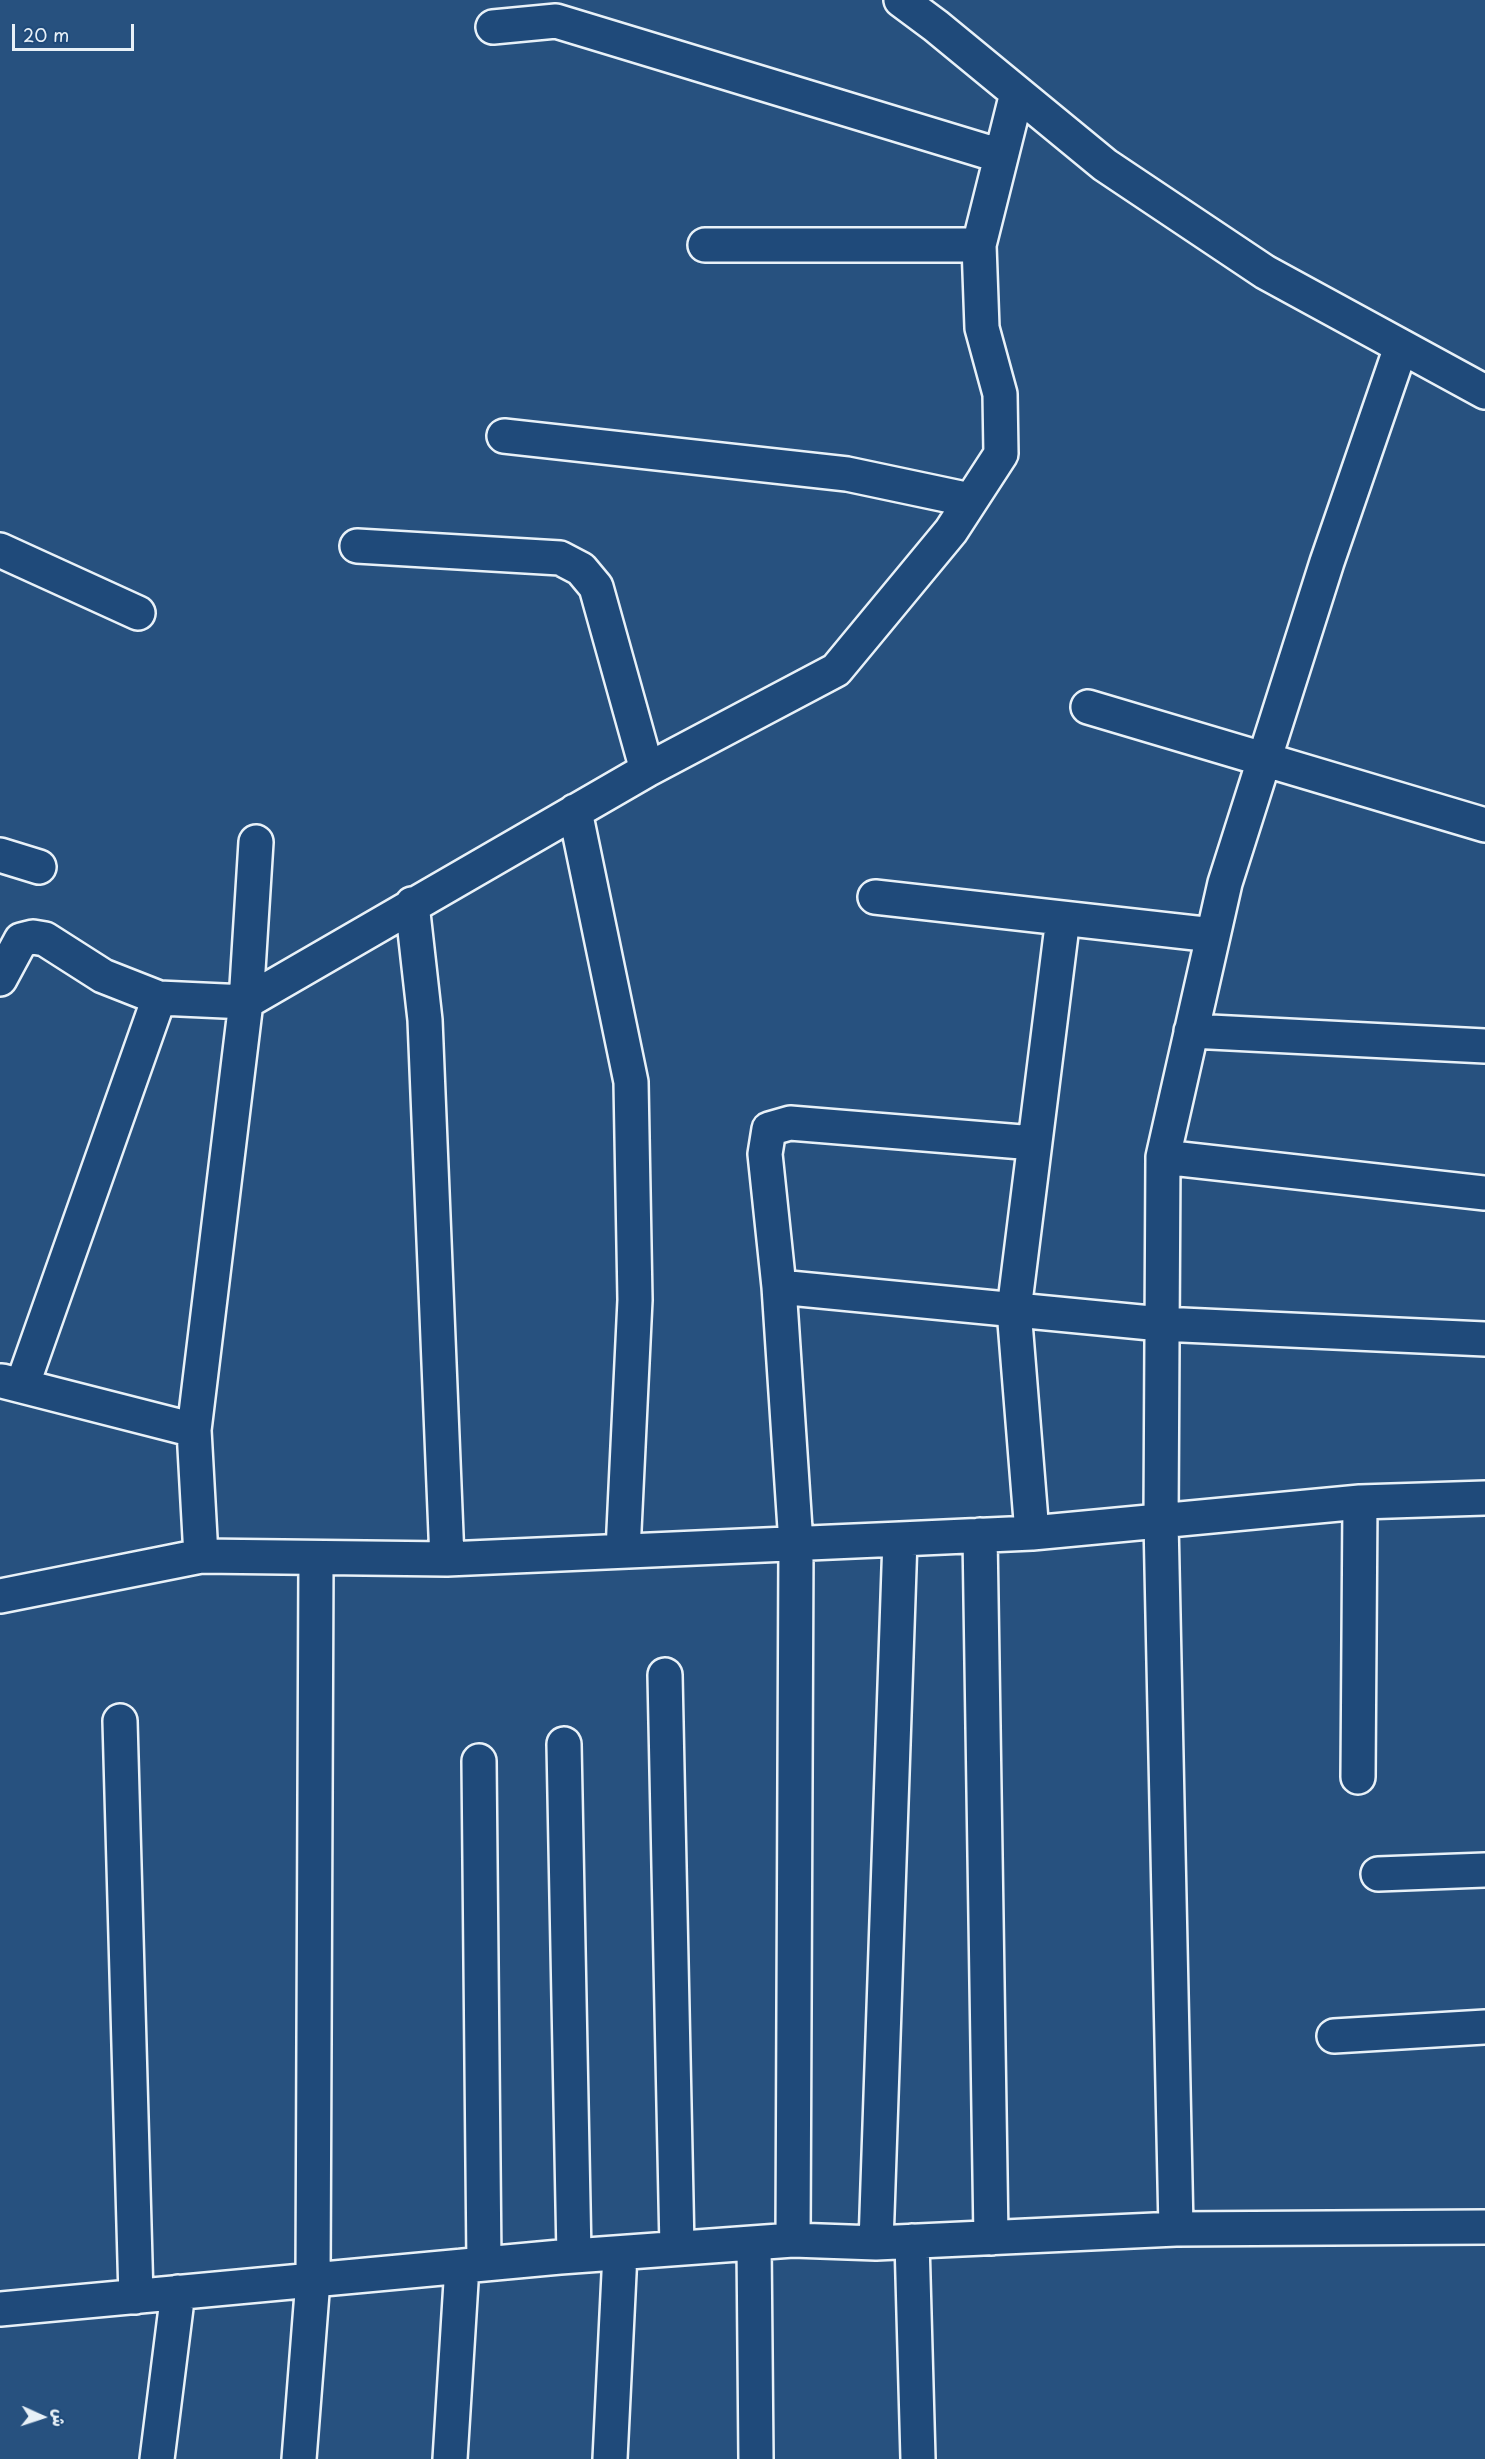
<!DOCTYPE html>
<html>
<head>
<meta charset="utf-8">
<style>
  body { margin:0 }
  #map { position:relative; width:1485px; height:2459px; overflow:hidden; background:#27517f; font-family:"Playpen Sans","Playpen Sans Arabic",sans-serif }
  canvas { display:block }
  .north { position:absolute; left:12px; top:2387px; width:60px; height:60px; -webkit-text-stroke:4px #1f4a7a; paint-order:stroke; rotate:93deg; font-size:16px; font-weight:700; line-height:24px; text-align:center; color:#e8f1f8 }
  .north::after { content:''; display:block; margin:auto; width:21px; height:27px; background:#e8f1f8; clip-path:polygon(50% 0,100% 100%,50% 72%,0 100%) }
  .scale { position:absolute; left:12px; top:24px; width:122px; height:27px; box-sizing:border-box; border:3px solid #e8f1f8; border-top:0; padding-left:8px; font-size:18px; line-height:21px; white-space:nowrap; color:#e8f1f8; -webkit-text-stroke:4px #1f4a7a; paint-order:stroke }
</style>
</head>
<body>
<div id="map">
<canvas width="1485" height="2459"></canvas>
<div class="north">ش</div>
<div class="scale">20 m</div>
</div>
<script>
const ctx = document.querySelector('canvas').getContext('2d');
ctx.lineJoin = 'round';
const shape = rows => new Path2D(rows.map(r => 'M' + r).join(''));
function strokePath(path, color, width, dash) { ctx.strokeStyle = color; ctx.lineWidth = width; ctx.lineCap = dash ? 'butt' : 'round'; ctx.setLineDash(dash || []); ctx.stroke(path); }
const street = shape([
  [901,0,936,26,1105,165,1265,272,1485,392],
  [493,27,556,21,1001,156],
  [705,245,979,245],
  [504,436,847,474,970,500],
  [357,546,560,558,581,569,596,587,647,770],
  [0,550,138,613],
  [1088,707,1485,825],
  [575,811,631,1082,635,1300,623,1551],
  [0,855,39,867],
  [875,897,1213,935],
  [412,904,425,1020,447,1559],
  [0,979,21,940,33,937,45,939,103,976,159,998,246,1002,647,770,836,670,951,531,1001,454,1000,394,982,328,979,245,1017,93],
  [1191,1031,1485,1046],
  [1163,1157,1485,1193],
  [779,1287,1161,1324,1485,1339],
  [2,1381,194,1430],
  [22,1386,159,998],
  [1032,1533,1014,1310,1063,918],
  [980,1535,991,2238],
  [201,1556,194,1430,246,1002,256,842],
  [0,1596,201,1556,447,1559,900,1539,1032,1533,1360,1502,1485,1498],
  [665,1675,677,2248],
  [120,1721,136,2297],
  [564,1744,574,2256],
  [479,1761,484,2264],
  [1358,1777,1360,1502],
  [1378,1874,1485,1870],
  [1334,2036,1485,2027],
  [1176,2229,1161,1521,1163,1157,1225,883,1327,562,1401,347],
  [793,2240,796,1544,779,1287,765,1154,769,1129,790,1123,1034,1143],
  [912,2241,918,2459],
  [754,2243,756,2459],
  [876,2243,900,1539],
  [0,2309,560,2257,793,2240,876,2243,1176,2229,1485,2227],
  [157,2459,178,2292],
  [299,2459,313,2280,316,1558],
  [450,2459,462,2266],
  [610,2459,620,2253]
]);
strokePath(street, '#e8f1f8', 38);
strokePath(street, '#1f4a7a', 33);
</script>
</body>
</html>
